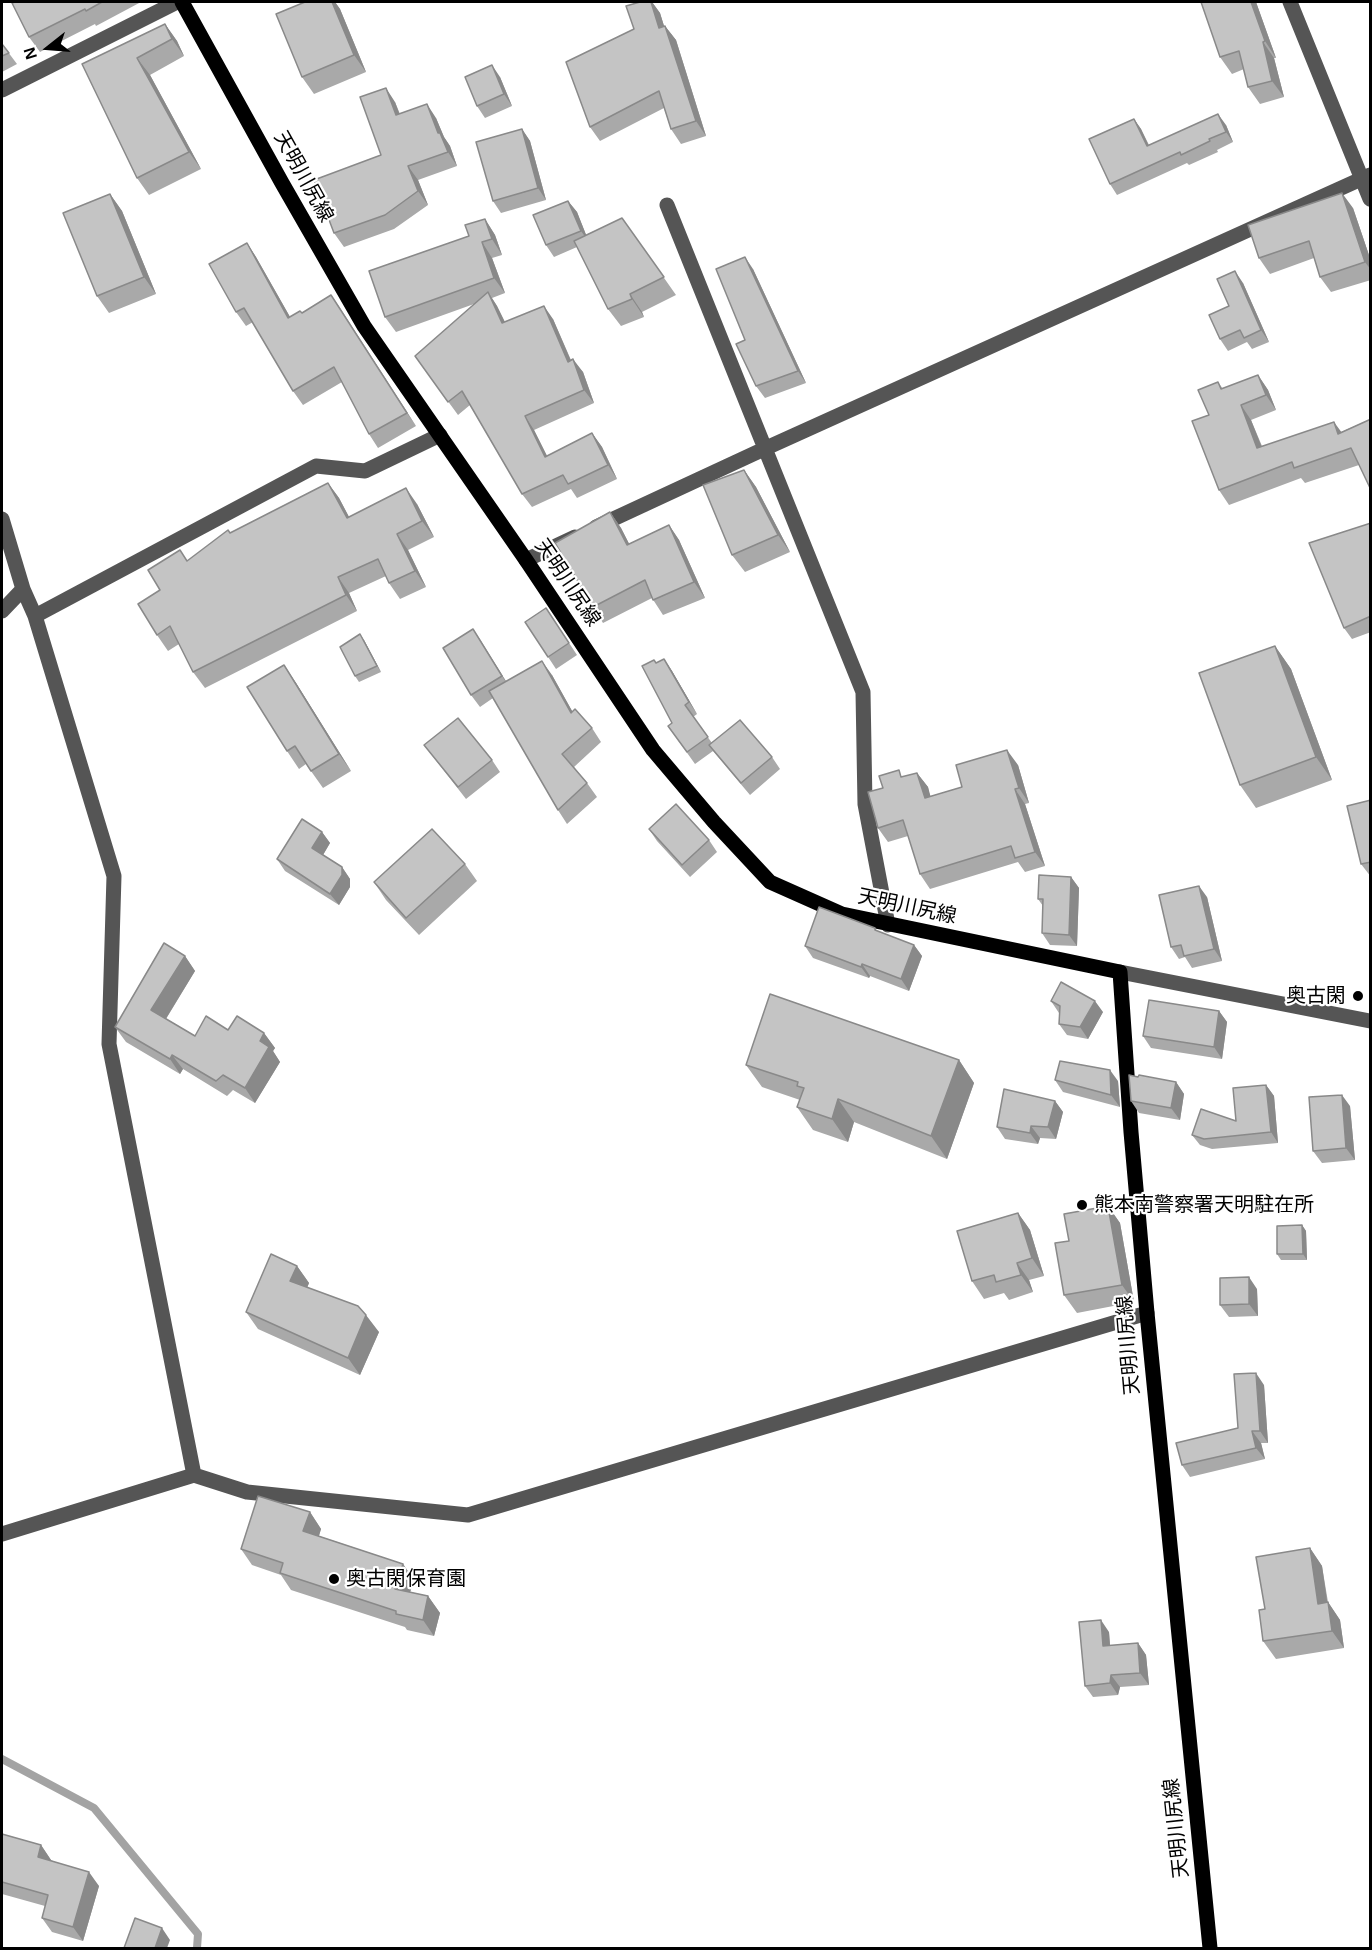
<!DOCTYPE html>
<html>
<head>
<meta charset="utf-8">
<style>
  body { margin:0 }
  #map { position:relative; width:1372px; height:1950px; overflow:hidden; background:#fff; font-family:Helvetica,sans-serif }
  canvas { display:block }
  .frame { position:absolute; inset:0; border:3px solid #000; pointer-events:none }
  .north { position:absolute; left:18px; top:18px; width:60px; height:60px; -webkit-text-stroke:4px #fff; paint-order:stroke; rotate:253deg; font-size:16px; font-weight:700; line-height:24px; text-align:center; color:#000 }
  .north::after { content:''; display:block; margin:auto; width:21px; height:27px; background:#000; clip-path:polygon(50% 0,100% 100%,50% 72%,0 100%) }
</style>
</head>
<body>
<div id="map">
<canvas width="1372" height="1950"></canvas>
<div class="frame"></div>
<div class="north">N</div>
</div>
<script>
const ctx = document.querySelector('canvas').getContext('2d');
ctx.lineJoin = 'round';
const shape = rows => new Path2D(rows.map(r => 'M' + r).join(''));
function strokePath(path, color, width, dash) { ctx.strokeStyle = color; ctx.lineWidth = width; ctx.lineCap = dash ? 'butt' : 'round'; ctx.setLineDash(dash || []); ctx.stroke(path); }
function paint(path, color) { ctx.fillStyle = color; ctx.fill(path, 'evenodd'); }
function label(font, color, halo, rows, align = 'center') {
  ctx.font = font + ' Helvetica,"Noto Sans JP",sans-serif'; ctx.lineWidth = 4.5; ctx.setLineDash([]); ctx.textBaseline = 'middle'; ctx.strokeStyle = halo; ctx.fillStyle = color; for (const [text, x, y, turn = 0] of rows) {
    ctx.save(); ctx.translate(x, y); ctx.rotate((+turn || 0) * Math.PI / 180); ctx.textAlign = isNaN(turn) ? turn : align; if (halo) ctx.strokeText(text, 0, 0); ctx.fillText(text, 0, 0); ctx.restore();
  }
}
const stream = shape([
  [2,1759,94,1808,198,1934,197,1948]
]);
const minor = shape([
  [1290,2,1370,199],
  [2,90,177,2],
  [667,205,863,692,865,804,888,925],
  [2,519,23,589,35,616,114,876,109,1044,194,1475],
  [596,527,764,449,1370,175],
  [526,560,575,537],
  [2,611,23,589],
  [35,616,316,466,365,471,440,435],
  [1120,972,1370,1021],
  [2,1534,194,1475,247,1492,468,1515,1147,1313]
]);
const major = shape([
  [182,2,282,183,364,326,526,560,653,750,714,822,770,882,842,914,1120,972,1131,1132,1147,1313,1210,1948]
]);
const wall = shape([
  [15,2,141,2,96,26,95,24,40,52,29,37],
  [305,2,335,2,340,9,366,72,314,94,302,77],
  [640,2,652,2,660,13,664,26,665,26,676,40,706,136,681,144,671,129,664,108,600,141,590,127,634,29],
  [1256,2,1276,58,1274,58,1284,97,1260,104,1248,87,1244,69,1232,74,1220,57],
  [165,24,177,41,184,56,150,75,201,169,149,195,137,178,82,64],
  [2,44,17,64,2,72],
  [500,77,512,106,485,118,477,106],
  [395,102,400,114,436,118,444,137,450,146,457,166,418,180,428,205,394,229,344,247,334,233,381,155],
  [1134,119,1141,129,1149,145,1226,125,1233,142,1217,150,1218,152,1189,165,1187,163,1117,195,1110,184],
  [522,129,530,141,546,200,501,213,493,201],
  [110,194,122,211,156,294,109,313,97,296],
  [568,201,577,212,586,235,622,218,676,295,642,312,644,317,621,326,608,309,577,247,554,257,546,245],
  [1353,208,1371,261,1371,280,1331,292,1320,277,1314,258,1270,274,1259,258],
  [485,219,495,235,502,255,492,258,505,293,492,298,497,306,505,322,553,319,571,360,583,372,594,403,534,430,547,456,592,433,602,447,617,479,577,498,571,489,532,507,522,494,470,405,458,415,415,356,474,304,396,332,385,317],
  [247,243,256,257,290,317,302,313,331,295,416,426,378,448,369,434,342,382,303,405,293,391,253,322,246,326,236,312],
  [753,269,806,383,765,398,756,386,745,340],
  [1243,283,1269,342,1252,349,1247,342,1228,351,1220,339,1229,306],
  [1258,375,1268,390,1276,410,1251,420,1262,446,1341,432,1371,419,1359,465,1305,483,1301,478,1229,505,1219,490,1209,415,1218,382,1223,389],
  [744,470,756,487,790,552,745,572,732,555],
  [328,483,339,498,349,517,417,504,434,537,408,550,426,587,400,599,389,583,386,576,349,593,357,611,205,688,193,672,179,644,168,651,157,635,160,590,230,533],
  [610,512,621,528,629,544,669,525,679,540,705,598,663,615,652,598,603,623,593,607],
  [1371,523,1371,632,1352,639,1344,628],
  [546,608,577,655,556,669,525,622],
  [473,629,506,681,552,675,572,711,592,728,601,742,574,767,587,783,597,797,567,824,558,810,493,698,480,707,471,695],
  [364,640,381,672,359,682,355,676],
  [1275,646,1291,669,1332,780,1256,808,1240,785],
  [664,659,672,671,697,714,693,717,712,743,772,757,780,769,750,795,713,751,695,764,668,726,672,723,656,663],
  [284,665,296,683,351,771,323,788,306,764,299,769,287,751],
  [424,745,492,760,500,772,466,799],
  [1018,765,1029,803,1025,804,1045,866,1025,872,1018,862,930,889,920,874,908,836,888,842,878,828,883,788,904,777,917,773,928,787,930,797,962,787],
  [1371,800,1371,877,1361,864],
  [649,829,709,840,717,852,690,877,657,841],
  [322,832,330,843,323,855,342,867,350,879,350,887,339,905,285,871,277,859],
  [465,864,477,881,419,935,386,900,374,882],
  [1071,877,1079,888,1077,946,1050,945,1042,933,1043,906,1038,899],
  [1207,897,1222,961,1192,968,1185,957,1179,959,1171,947],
  [875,928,877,931,914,945,922,956,909,991,870,976,869,978,813,958,805,946],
  [185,956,195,971,166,1019,195,1036,228,1030,264,1033,275,1048,273,1051,280,1062,255,1103,233,1090,227,1096,183,1069,180,1074,126,1042,115,1027],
  [1051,1001,1103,1012,1088,1039,1067,1035,1059,1024,1059,1013],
  [1219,1011,1227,1022,1222,1059,1151,1048,1143,1036],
  [959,1060,974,1083,947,1159,854,1122,848,1142,813,1130,797,1107,800,1100,762,1087,746,1065],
  [1138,1077,1176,1082,1184,1094,1180,1120,1139,1113,1131,1101],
  [1055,1080,1118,1081,1120,1107,1063,1092],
  [1266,1085,1274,1096,1278,1143,1212,1149,1200,1145,1192,1135,1236,1121],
  [1055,1101,1063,1112,1056,1139,1040,1138,1038,1144,1005,1139,997,1127],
  [1350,1106,1355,1160,1322,1163,1313,1151],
  [1108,1206,1120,1223,1134,1302,1077,1313,1064,1295,1069,1241],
  [1018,1213,1030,1230,1044,1276,1029,1280,1033,1292,1009,1300,1004,1293,984,1299,972,1281],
  [1302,1225,1306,1231,1307,1260,1281,1260,1277,1254],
  [297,1266,309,1283,307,1288,379,1332,360,1375,258,1329,246,1312],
  [1257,1289,1258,1316,1229,1317,1220,1305],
  [1264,1385,1268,1443,1261,1443,1265,1459,1190,1477,1182,1465,1238,1428],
  [310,1512,321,1529,319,1536,403,1564,414,1580,410,1592,428,1596,440,1613,434,1636,407,1630,405,1627,291,1590,281,1575,252,1565,241,1549],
  [1310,1548,1322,1566,1328,1602,1340,1620,1344,1648,1276,1659,1263,1641,1265,1609],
  [1109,1632,1110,1646,1138,1643,1146,1655,1149,1685,1120,1687,1118,1695,1093,1697,1085,1686],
  [2,1834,41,1845,51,1860,99,1886,83,1941,52,1932,42,1918,45,1906,2,1894]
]);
const shadedWall = shape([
  [332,2,335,2,340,9,366,72,354,55],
  [651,2,652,2,660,13,669,42,659,28],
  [1251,2,1256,2,1276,58,1265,41],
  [165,24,177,41,184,56,172,39],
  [665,26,676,40,706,136,696,121],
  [1263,42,1274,58,1284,97,1272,81],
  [137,58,150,75,201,169,189,152],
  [492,65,500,77,512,106,504,94],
  [386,88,395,102,405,129,396,115],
  [427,104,436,118,444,137,450,146,457,166,448,152,438,133],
  [1218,114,1226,125,1233,142,1226,132],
  [1134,119,1141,129,1154,157,1147,146],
  [522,129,530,141,546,200,538,188],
  [408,166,418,180,428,205,418,191],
  [1342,193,1353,208,1371,261,1371,270,1365,262],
  [110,194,122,211,156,294,144,277],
  [568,201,577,212,589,242,581,231],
  [485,219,495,235,502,255,492,239],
  [482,242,492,258,505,293,494,278],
  [247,243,256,257,298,331,288,318],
  [745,257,753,269,806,383,798,371],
  [1235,271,1243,283,1269,342,1261,330],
  [488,292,497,306,512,337,502,323],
  [630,294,642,312,644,317,632,299],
  [331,295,340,308,416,426,407,413],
  [544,306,553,319,577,375,568,362],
  [573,359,583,372,594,403,584,390],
  [1258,375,1268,390,1276,410,1266,395],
  [1241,405,1251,420,1268,463,1257,448],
  [525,416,534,430,554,470,545,457],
  [1334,422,1345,437,1338,434],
  [592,433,602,447,617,479,608,465],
  [744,470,756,487,790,552,778,535],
  [328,483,339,498,358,534,347,518],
  [406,488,417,504,434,537,422,521],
  [610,512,621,528,638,561,627,545],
  [669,525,679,540,705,598,694,582],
  [397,534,408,550,426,587,415,571],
  [338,577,349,593,357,611,346,595],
  [473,629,481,641,510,688,502,676],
  [360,634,364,640,381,672,377,666],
  [1275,646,1291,669,1332,780,1316,757],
  [664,659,672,671,697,714,689,702],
  [542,661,552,675,581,727,571,713],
  [284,665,296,683,351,771,339,754],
  [1007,750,1018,765,1029,803,1019,788],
  [917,773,928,787,935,813,925,798],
  [1015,789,1025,804,1045,866,1035,852],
  [322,832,330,843,320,860,312,848],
  [342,867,350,879,350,887,339,905,330,894],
  [1071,877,1079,888,1077,946,1069,935],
  [1199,886,1207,897,1222,961,1214,949],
  [914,945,922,956,909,991,901,979],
  [185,956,195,971,162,1025,151,1010],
  [862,964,870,976,869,978,861,967],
  [1095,1001,1103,1012,1088,1039,1080,1027],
  [1219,1011,1227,1022,1222,1059,1214,1047],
  [264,1033,275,1048,273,1051,280,1062,255,1103,245,1088,260,1041],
  [172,1055,183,1069,180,1074,170,1059],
  [959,1060,974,1083,947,1159,931,1136],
  [1110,1070,1118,1081,1120,1107,1111,1095],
  [1176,1082,1184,1094,1180,1120,1171,1108],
  [1266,1085,1274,1096,1278,1143,1271,1132],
  [1342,1095,1350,1106,1355,1160,1346,1148],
  [838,1099,854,1122,848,1142,832,1119],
  [1055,1101,1063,1112,1056,1139,1048,1127],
  [1031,1126,1040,1138,1038,1144,1030,1133],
  [1108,1206,1120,1223,1134,1302,1122,1285],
  [1018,1213,1030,1230,1044,1276,1032,1258],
  [1302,1225,1306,1231,1307,1260,1303,1254],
  [1017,1263,1029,1280,1033,1292,1021,1275],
  [297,1266,309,1283,302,1299,290,1281],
  [1249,1277,1257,1289,1258,1316,1249,1304],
  [366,1315,379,1332,360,1375,348,1358],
  [1256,1373,1264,1385,1268,1443,1260,1431],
  [1252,1431,1261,1443,1265,1459,1256,1448],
  [310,1512,321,1529,315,1548,303,1531],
  [1310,1548,1322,1566,1330,1621,1318,1604],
  [403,1564,414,1580,406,1605,395,1589],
  [428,1596,440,1613,434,1636,423,1620],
  [1328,1602,1340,1620,1344,1648,1332,1631],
  [1101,1620,1109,1632,1111,1658,1103,1646],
  [1138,1643,1146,1655,1149,1685,1140,1673],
  [1111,1675,1120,1687,1118,1695,1110,1683],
  [41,1845,51,1860,48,1871,38,1857],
  [89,1872,99,1886,83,1941,73,1927],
  [162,1928,170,1940,167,1948,155,1948]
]);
const building = shape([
  [15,2,102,2,86,11,85,9,29,37,12,3,15,2],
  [305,2,332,2,354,55,302,77,276,14,305,2],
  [640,2,651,2,659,28,665,26,696,121,671,129,659,91,590,127,566,62,634,29,626,6,640,2],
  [1201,2,1251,2,1265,41,1263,42,1272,81,1248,87,1239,51,1220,57,1201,2],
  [165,24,172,39,137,58,189,152,137,178,82,64,165,24],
  [2,44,9,53,2,56,2,44],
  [492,65,504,94,477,106,465,77,492,65],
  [386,88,396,115,427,104,438,133,440,133,448,152,408,166,418,191,385,215,334,233,314,180,381,155,360,97,386,88],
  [1218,114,1226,132,1209,139,1210,141,1181,155,1180,152,1110,184,1089,139,1134,119,1147,146,1218,114],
  [522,129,538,188,493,201,476,142,522,129],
  [1342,193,1365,262,1320,277,1309,241,1259,258,1248,225,1342,193],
  [110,194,144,277,97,296,63,213,110,194],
  [568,201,581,231,546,245,533,215,568,201],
  [622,218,664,277,630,294,632,299,608,309,574,241,622,218],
  [485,219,492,239,482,242,494,278,385,317,369,271,469,236,465,225,485,219],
  [247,243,288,318,300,311,302,313,331,295,407,413,369,434,334,367,293,391,244,308,236,312,209,264,247,243],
  [745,257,798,371,756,386,736,344,745,340,716,269,745,257],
  [1235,271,1261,330,1244,338,1240,330,1220,339,1209,315,1229,306,1217,279,1235,271],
  [488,292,502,323,544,306,568,362,573,359,584,390,525,416,545,457,592,433,608,465,568,484,563,475,522,494,462,391,448,402,415,356,488,292],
  [1258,375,1266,395,1241,405,1257,448,1334,422,1338,434,1371,419,1371,490,1351,448,1294,468,1292,462,1219,490,1192,421,1209,415,1198,390,1218,382,1221,389,1258,375],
  [744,470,778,535,732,555,703,485,744,470],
  [328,483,347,518,406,488,422,521,397,534,415,571,389,583,378,559,338,577,346,595,193,672,170,626,157,635,138,604,160,590,148,570,180,550,187,561,228,530,230,533,328,483],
  [610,512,627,545,669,525,694,582,653,600,645,580,593,607,555,543,610,512],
  [1371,523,1371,616,1344,628,1309,543,1371,523],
  [546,608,569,643,548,657,525,622,546,608],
  [473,629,502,676,471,695,443,648,473,629],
  [360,634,377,666,355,676,340,647,360,634],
  [1275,646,1316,757,1240,785,1199,673,1275,646],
  [664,659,689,702,685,705,708,737,687,752,668,726,672,723,642,666,654,660,656,663,664,659],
  [542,661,571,713,575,709,592,728,562,754,587,783,558,810,489,691,542,661],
  [284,665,339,754,311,771,295,746,287,751,247,687,284,665],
  [458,718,492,760,458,787,424,745,458,718],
  [740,720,772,757,741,783,709,745,740,720],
  [1007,750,1019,788,1015,789,1035,852,1015,858,1011,846,920,874,903,820,878,828,868,792,883,788,879,776,899,770,901,777,917,773,925,798,962,787,956,765,1007,750],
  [1371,800,1371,862,1361,864,1347,806,1371,800],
  [676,804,709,840,682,865,649,829,676,804],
  [302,819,322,832,312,848,342,867,342,875,330,894,277,859,302,819],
  [432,829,465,864,406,918,374,882,432,829],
  [1039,875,1071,877,1069,935,1042,933,1043,899,1038,899,1039,875],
  [1199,886,1214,949,1184,956,1181,945,1171,947,1159,895,1199,886],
  [819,907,875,928,875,930,914,945,901,979,862,964,861,967,805,946,819,907],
  [164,943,185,956,151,1010,195,1036,206,1016,228,1030,237,1016,264,1033,260,1041,269,1047,245,1088,223,1075,216,1081,172,1055,170,1059,115,1027,164,943],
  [1061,982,1095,1001,1080,1027,1059,1024,1060,1006,1051,1001,1061,982],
  [770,994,959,1060,931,1136,838,1099,832,1119,797,1107,804,1088,797,1086,798,1082,746,1065,770,994],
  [1149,1000,1219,1011,1214,1047,1143,1036,1149,1000],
  [1060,1061,1110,1070,1111,1095,1055,1080,1060,1061],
  [1129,1075,1138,1077,1139,1075,1176,1082,1171,1108,1131,1101,1129,1075],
  [1266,1085,1271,1132,1204,1139,1192,1135,1201,1109,1236,1121,1233,1088,1266,1085],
  [1004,1089,1055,1101,1048,1127,1031,1126,1030,1133,997,1127,1004,1089],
  [1342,1095,1346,1148,1313,1151,1309,1097,1342,1095],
  [1108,1206,1122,1285,1064,1295,1055,1243,1069,1241,1064,1214,1108,1206],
  [1018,1213,1032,1258,1017,1263,1021,1275,996,1282,994,1275,972,1281,957,1231,1018,1213],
  [1302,1225,1303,1254,1277,1254,1277,1226,1302,1225],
  [271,1254,297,1266,290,1281,358,1306,366,1315,348,1358,246,1312,271,1254],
  [1249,1277,1249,1304,1220,1305,1220,1278,1249,1277],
  [1256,1373,1260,1431,1252,1431,1256,1448,1182,1465,1176,1443,1238,1428,1234,1374,1256,1373],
  [258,1496,310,1512,303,1531,403,1564,395,1589,428,1596,423,1620,396,1614,396,1611,280,1573,283,1563,241,1549,258,1496],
  [1310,1548,1318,1604,1328,1602,1332,1631,1263,1641,1259,1610,1265,1609,1256,1557,1310,1548],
  [1101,1620,1103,1646,1138,1643,1140,1673,1111,1675,1110,1683,1085,1686,1079,1622,1101,1620],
  [2,1834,41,1845,38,1857,89,1872,73,1927,42,1918,48,1895,2,1882,2,1834],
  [135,1918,162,1928,155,1948,124,1948,135,1918]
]);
const markers = [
  [1358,996,6,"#000"],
  [1082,1205,6,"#000"],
  [334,1579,6,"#000"]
];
const streetNames = [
  ["天明川尻線",303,177,61],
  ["天明川尻線",567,583,56],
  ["天明川尻線",907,907,12],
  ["天明川尻線",1129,1345,-95],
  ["天明川尻線",1177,1828,-96]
];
const poiNames = [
  ["奥古閑",1346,996,"right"],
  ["熊本南警察署天明駐在所",1094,1205],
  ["奥古閑保育園",346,1579]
];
strokePath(stream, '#a3a3a3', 8);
strokePath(minor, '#555', 15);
strokePath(major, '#000', 15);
paint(wall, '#a9a9a9');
paint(shadedWall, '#898989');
paint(building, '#c4c4c4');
strokePath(building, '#898989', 1.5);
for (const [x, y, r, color] of markers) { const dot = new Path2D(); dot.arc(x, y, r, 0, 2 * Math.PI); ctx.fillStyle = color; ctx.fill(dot); strokePath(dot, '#fff', 2); }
label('20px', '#000', '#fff', streetNames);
label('20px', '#000', '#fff', poiNames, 'left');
</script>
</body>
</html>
